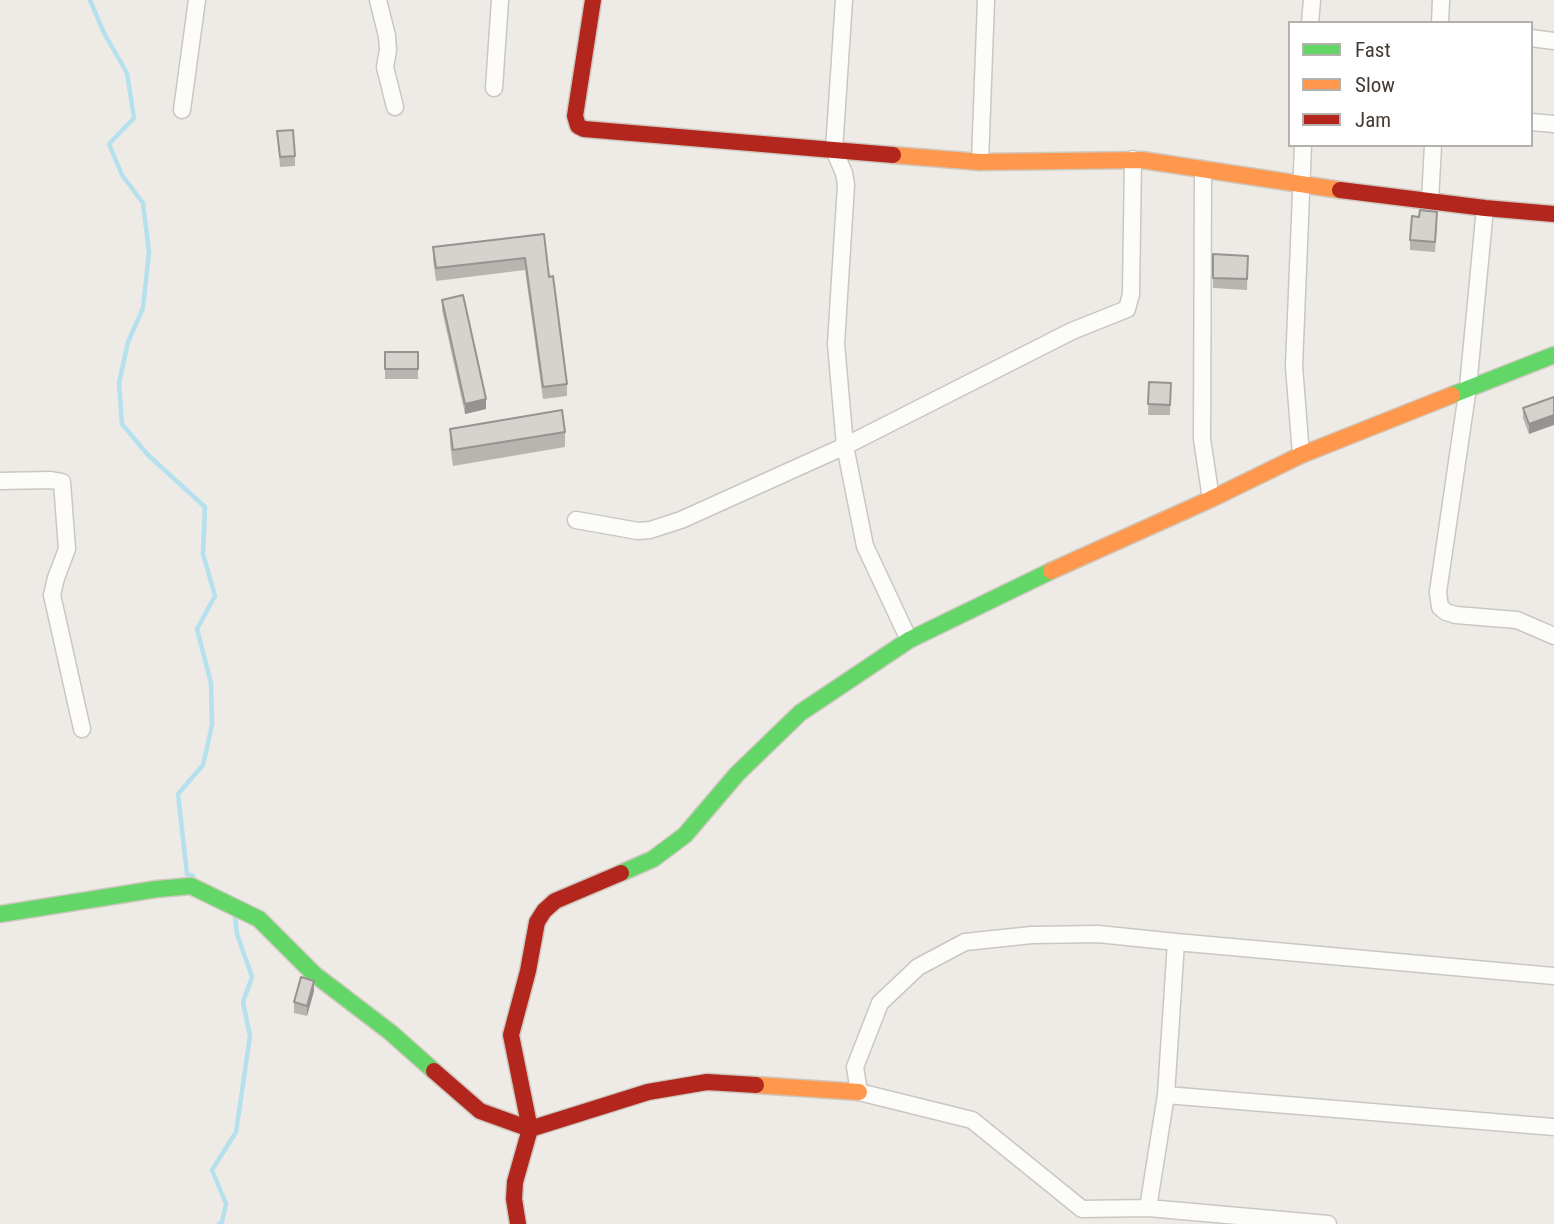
<!DOCTYPE html>
<html>
<head>
<meta charset="utf-8">
<style>
  body { margin:0 }
  #map { position:relative; width:1554px; height:1224px; overflow:hidden; background:#eeebe6; font-family:"Roboto Condensed",sans-serif }
  canvas { display:block }
  .legend { position:absolute; left:1288px; top:21px; width:245px; height:126px; box-sizing:border-box; background:#fff; border:2px solid #b4b1ad; margin:0; padding:9px 12px; list-style:none; font-size:21px; color:#443b33 }
  .legend li { display:flex; align-items:center; gap:14px; height:35px }
  .legend b { width:35px; border:2px solid #b4b1ad }
</style>
</head>
<body>
<div id="map">
<canvas width="1554" height="1224"></canvas>
<ul class="legend">
<li><b style="height:9px;background:#63d668"></b>Fast</li>
<li><b style="height:9px;background:#ff974d"></b>Slow</li>
<li><b style="height:9px;background:#b3261e"></b>Jam</li>
</ul>
</div>
<script>
const ctx = document.querySelector('canvas').getContext('2d');
ctx.lineJoin = 'round';
const shape = rows => new Path2D(rows.map(r => 'M' + r).join(''));
function strokePath(path, color, width, dash) { ctx.strokeStyle = color; ctx.lineWidth = width; ctx.lineCap = dash ? 'butt' : 'round'; ctx.setLineDash(dash || []); ctx.stroke(path); }
function paint(path, color) { ctx.fillStyle = color; ctx.fill(path, 'evenodd'); }
const stream = shape([
  [90,0,104,33,127,73,134,118,109,144,122,175,143,203,149,252,143,308,128,342,119,383,122,424,148,455,205,507,203,554,215,596,197,629,211,683,212,725,203,765,178,794,187,874,193,876],
  [219,1224,222,1222,226,1204,212,1170,236,1132,250,1036,243,1002,252,977,237,934,235,916]
]);
const street = shape([
  [378,0,387,36,388,50,385,67,395,107],
  [844,0,834,150,844,173,846,185,836,344,845,446,865,546,909,640],
  [1310,23,1312,0],
  [1440,23,1441,0],
  [1531,38,1554,41],
  [494,88,500,0],
  [182,110,197,0],
  [1531,122,1554,124],
  [980,162,986,0],
  [1203,169,1202,439,1211,499],
  [1430,201,1433,145],
  [1485,208,1468,387,1438,592,1440,607,1446,612,1456,615,1517,620,1554,636],
  [1301,455,1294,366,1303,145],
  [0,481,51,480,62,482,67,549,56,578,52,595,82,729],
  [576,520,638,531,650,530,681,520,845,446,1072,331,1127,309,1131,294,1133,159],
  [1554,976,1176,942,1166,1095,1554,1127],
  [1166,1095,1148,1208,1328,1224],
  [1148,1208,1082,1209,972,1120,859,1092,855,1067,880,1003,918,967,965,942,1032,935,1098,934,1176,942]
]);
const fast = shape([
  [1452,395,1554,355],
  [621,873,653,859,685,835,737,774,800,713,909,640,1051,571],
  [0,914,157,889,191,886,259,919,314,974,390,1032,434,1071]
]);
const slow = shape([
  [893,155,980,162,1142,160,1340,190],
  [1051,571,1211,499,1301,455,1452,395],
  [756,1085,859,1092]
]);
const jam = shape([
  [593,0,575,116,578,126,584,129,893,155],
  [1340,190,1485,208,1554,214],
  [434,1071,480,1111,530,1129,648,1092,707,1082,756,1085],
  [518,1224,514,1199,515,1182,530,1129,511,1035,528,971,537,922,544,911,555,901,621,873]
]);
const wall = shape([
  [277,131,295,156,295,166,280,167],
  [1419,217,1437,222,1435,252,1410,250,1410,240],
  [544,234,549,277,567,384,567,396,543,399,525,270,436,281,433,260,433,247],
  [1213,254,1248,256,1247,290,1213,288],
  [442,300,486,409,465,414,442,310],
  [385,352,418,352,418,379,385,379],
  [1149,382,1171,383,1170,415,1148,415],
  [1554,397,1529,434,1523,418,1523,408],
  [450,429,565,432,565,447,453,466,450,444],
  [314,991,307,1016,294,1013,294,1002]
]);
const shadedWall = shape([
  [486,399,486,409,465,414,465,404],
  [1554,415,1554,425,1529,434,1529,424],
  [314,981,314,991,307,1016,307,1006]
]);
const building = shape([
  [293,130,295,156,280,157,277,131,293,130],
  [1420,210,1437,212,1435,242,1410,240,1412,216,1419,217,1420,210],
  [544,234,549,277,553,276,567,384,543,387,525,258,436,268,433,247,544,234],
  [1213,254,1248,256,1247,279,1213,278,1213,254],
  [463,295,486,399,465,404,442,300,463,295],
  [385,352,418,352,418,369,385,369,385,352],
  [1149,382,1171,383,1170,405,1148,404,1149,382],
  [1554,397,1554,415,1529,424,1523,408,1554,397],
  [562,410,565,432,453,450,450,429,562,410],
  [301,977,314,981,307,1006,294,1002,301,977]
]);
strokePath(stream, '#b5e0ee', 4.5);
strokePath(street, '#cac7c2', 19);
strokePath(fast, '#cfc8be', 19);
strokePath(slow, '#cfc8be', 19);
strokePath(jam, '#cfc8be', 19);
strokePath(street, '#fcfcfb', 16);
strokePath(fast, '#63d668', 16);
strokePath(slow, '#ff974d', 16);
strokePath(jam, '#b3261e', 16);
paint(wall, '#b8b5b0');
paint(shadedWall, '#969390');
paint(building, '#d6d2cd');
strokePath(building, '#969390', 2);
</script>
</body>
</html>
